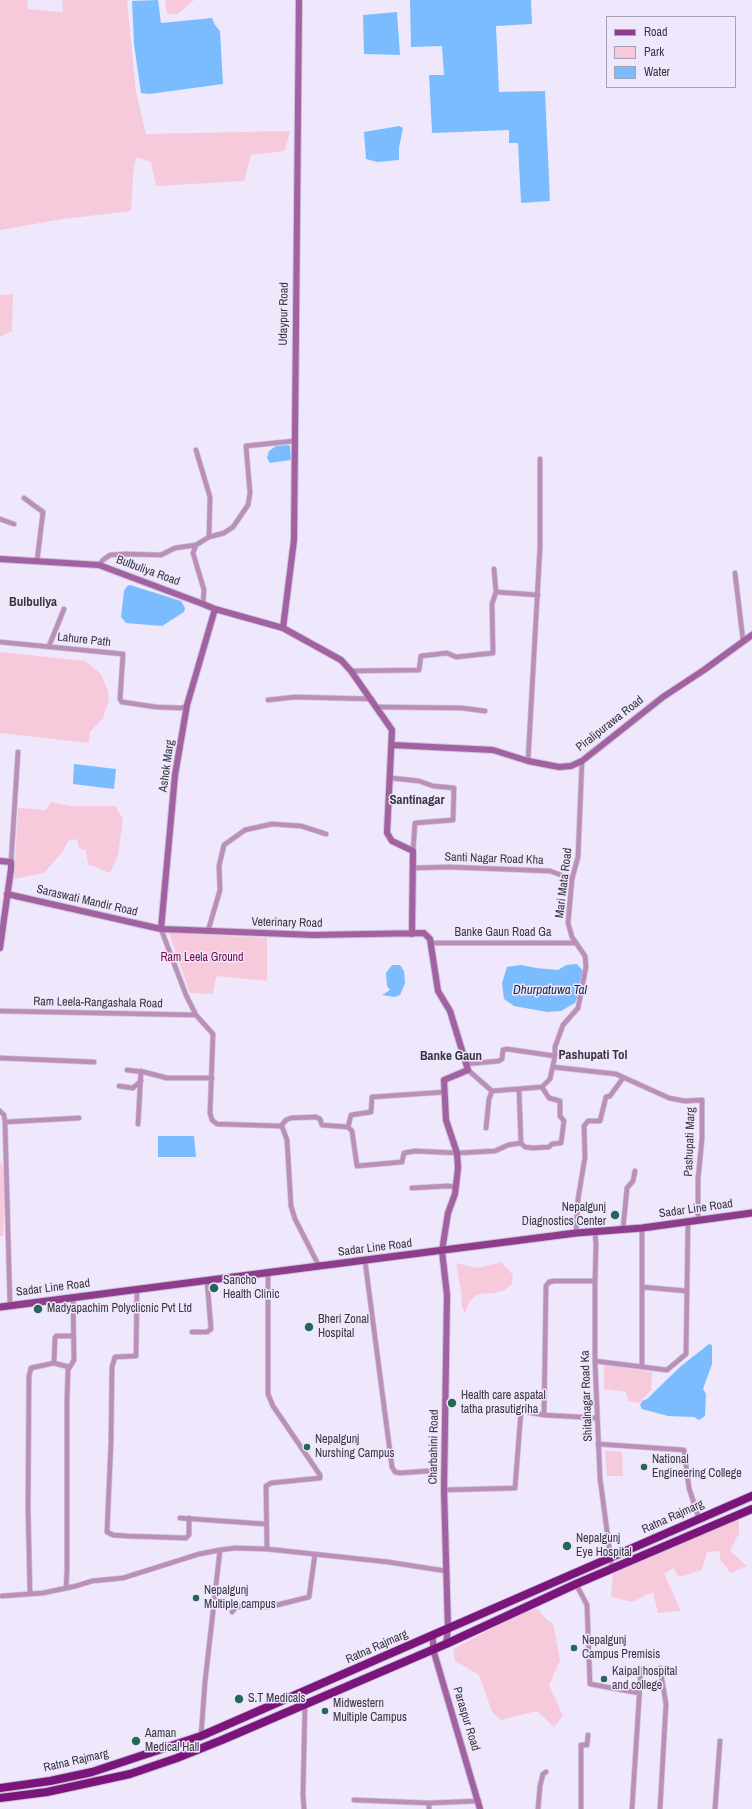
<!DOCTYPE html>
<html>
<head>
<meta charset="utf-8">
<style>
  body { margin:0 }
  #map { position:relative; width:752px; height:1809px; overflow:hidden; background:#efe8fd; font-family:"Archivo Narrow",sans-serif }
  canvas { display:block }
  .legend { position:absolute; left:606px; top:16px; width:130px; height:72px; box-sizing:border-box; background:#efe8fd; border:1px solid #a6a1b1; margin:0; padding:5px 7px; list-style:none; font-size:12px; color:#39363e }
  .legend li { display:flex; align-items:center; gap:8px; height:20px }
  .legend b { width:20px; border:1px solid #a6a1b1 }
</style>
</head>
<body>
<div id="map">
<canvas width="752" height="1809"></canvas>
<ul class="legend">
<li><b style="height:5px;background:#8e3d8d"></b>Road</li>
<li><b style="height:11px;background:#f6cadb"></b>Park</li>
<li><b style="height:11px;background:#7abcfe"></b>Water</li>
</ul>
</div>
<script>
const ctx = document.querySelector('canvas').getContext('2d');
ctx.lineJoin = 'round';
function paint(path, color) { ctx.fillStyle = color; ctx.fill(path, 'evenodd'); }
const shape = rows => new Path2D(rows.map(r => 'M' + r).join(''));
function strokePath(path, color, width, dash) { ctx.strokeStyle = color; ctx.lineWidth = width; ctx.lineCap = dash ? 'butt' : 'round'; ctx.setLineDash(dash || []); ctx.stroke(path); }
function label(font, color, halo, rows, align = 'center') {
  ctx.font = font + ' "Archivo Narrow",sans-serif'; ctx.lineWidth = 3; ctx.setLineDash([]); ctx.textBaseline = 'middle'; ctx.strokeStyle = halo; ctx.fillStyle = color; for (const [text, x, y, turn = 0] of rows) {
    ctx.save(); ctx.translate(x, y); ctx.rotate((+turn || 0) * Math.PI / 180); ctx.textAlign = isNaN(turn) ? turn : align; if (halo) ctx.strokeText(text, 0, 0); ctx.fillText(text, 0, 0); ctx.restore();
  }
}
const green = shape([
  [0,0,27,0,28,9,63,12,62,0,129,0,127,1,136,92,146,134,290,131,285,151,251,155,244,181,156,186,151,162,136,157,133,175,131,211,63,219,0,230],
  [165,0,194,0,178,14,167,14],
  [13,294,12,331,0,337,0,295],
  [0,652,85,661,100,673,108,690,109,700,103,718,90,732,89,743,0,733],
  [51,802,71,806,115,806,123,819,118,855,110,873,88,864,86,851,79,848,77,839,68,841,63,851,44,873,14,879,18,808,46,810],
  [169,933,267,938,267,981,216,976,213,994,190,993],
  [0,1162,1,1162,6,1178,3,1236,0,1236],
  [501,1262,513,1275,512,1284,505,1290,494,1293,478,1294,469,1302,465,1313,461,1304,462,1297,456,1263,477,1268],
  [604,1365,652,1372,651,1390,639,1403,628,1401,626,1392,604,1389],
  [605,1451,622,1452,623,1476,607,1476],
  [739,1520,739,1533,730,1551,747,1566,731,1573,721,1561,719,1551,707,1552,702,1570,679,1577,673,1568,664,1574,681,1611,658,1613,653,1592,632,1602,611,1597,613,1572],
  [529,1609,538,1609,547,1620,553,1623,560,1660,549,1685,563,1716,554,1727,537,1711,501,1720,492,1712,479,1675,455,1661,453,1649]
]);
const water = shape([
  [158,0,161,23,212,18,215,25,220,31,223,84,149,94,141,93,134,44,132,1],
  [410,0,531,0,532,24,496,26,499,92,545,91,550,201,521,203,518,143,509,143,509,130,432,133,429,75,444,75,442,46,411,47],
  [397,12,400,55,364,54,363,15],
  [399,126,403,128,399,148,399,160,377,162,366,159,364,132],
  [288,445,290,446,291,460,270,463,267,458,269,451,276,446],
  [130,585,181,601,185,608,184,612,162,626,126,623,121,617,124,591,127,586],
  [74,764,116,769,114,789,73,784],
  [577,964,583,971,577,998,575,1003,561,1011,547,1012,514,1006,504,999,502,983,507,967,521,965,536,968,558,970,566,965],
  [392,965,400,965,404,971,405,983,400,995,394,997,382,995,390,990,387,986,386,973],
  [158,1136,194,1136,196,1157,158,1157],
  [709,1344,712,1345,712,1364,703,1389,706,1394,705,1416,699,1420,694,1417,668,1416,642,1409,640,1405,642,1401,647,1399,681,1366]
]);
const street = shape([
  [196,450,210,497,209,537],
  [24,498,43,512,37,561],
  [0,519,14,524],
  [99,565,103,560,110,555,125,554,161,555,175,548,196,545],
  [494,569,496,592],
  [735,573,743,640],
  [203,604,204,590,193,553,196,545,209,537,224,533,233,527,248,505,250,493,246,446,294,441],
  [0,642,123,654,120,699,122,702,156,707,181,708,187,706],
  [49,646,64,609],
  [351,671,419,670,421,656,447,653,456,657,493,653,492,604,496,592,538,595],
  [268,700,295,697,372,699],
  [378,707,462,708,485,711],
  [528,761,540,547,540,459],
  [391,778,419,781,433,786,454,788,453,820,415,823,413,851],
  [11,862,18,752],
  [413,868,449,867,550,871,572,879],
  [161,929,186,995,196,1015,213,1034,210,1113,212,1120,217,1124,281,1126,283,1129,287,1140,291,1206,295,1219,319,1266],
  [208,931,220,890,219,866,224,845,245,830,272,824,301,826,326,834],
  [430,943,576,943],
  [0,1011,196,1015],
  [0,1058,94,1062],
  [466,1064,499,1061,502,1059,503,1050,507,1049,555,1056],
  [553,1067,616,1074,669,1098,685,1101,702,1100,702,1139,698,1179,698,1219],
  [127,1070,144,1072,167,1078,212,1078],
  [468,1070,492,1091,542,1087,550,1079,555,1056,555,1047,563,1025,578,1008,586,967,585,956,572,937,568,923,572,879,578,857,582,761],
  [119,1086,133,1088,141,1081],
  [519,1090,521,1143,525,1147,533,1148,549,1147,552,1144,561,1143,564,1121,560,1116,560,1101,549,1098,542,1087],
  [0,1111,4,1115,5,1122,10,1305],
  [5,1122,79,1118],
  [138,1124,141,1071],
  [281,1126,286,1120,291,1118,316,1117,320,1119,322,1125,348,1127,352,1131,357,1166,402,1162,404,1153,415,1151,457,1153,495,1151,508,1145,521,1143],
  [348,1127,351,1115,371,1112,372,1097,445,1092],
  [486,1128,489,1099,492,1091],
  [412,1188,448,1186,456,1187],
  [642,1228,642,1366],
  [623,1229,627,1188,633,1181,635,1171],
  [595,1232,596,1244,595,1281,595,1361,600,1478,612,1569],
  [576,1233,578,1199,585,1157,584,1126,588,1121,600,1121,606,1097,610,1096,623,1078],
  [365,1261,392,1467,395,1472,400,1473,428,1471],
  [268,1273,268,1394,273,1406,320,1475,320,1478,271,1483,266,1486,267,1549,388,1562,446,1571],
  [595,1281,554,1281,549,1282,546,1286,544,1415,597,1418],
  [642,1287,687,1291],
  [137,1289,136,1356,115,1357,112,1367,111,1442,107,1532,113,1535,127,1536,186,1538,189,1535,189,1518],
  [192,1332,207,1332,211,1329,207,1280],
  [595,1361,667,1370,686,1354,688,1221],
  [54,1363,69,1367],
  [598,1444,684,1450,689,1488,699,1519],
  [444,1490,515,1488,521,1411,544,1415],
  [180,1518,265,1524],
  [576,1584,587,1605,590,1684,639,1693],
  [66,1588,67,1570,67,1400,68,1370,74,1360,73,1297],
  [30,1594,28,1507,29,1376,31,1368,54,1363,55,1338,56,1336,73,1336],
  [2,1596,43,1593,76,1586,92,1581,123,1578,199,1554,220,1550,235,1548,267,1549],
  [232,1612,236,1607,243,1605,269,1607,309,1597,315,1554],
  [660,1668,666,1704,660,1809],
  [201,1736,205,1682,220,1550],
  [354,1800,429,1803,479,1801],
  [304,1809,303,1795,305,1704],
  [429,1809,429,1803],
  [538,1809,540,1786,543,1774,546,1772],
  [581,1809,581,1745,587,1745,588,1735],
  [632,1809,641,1669],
  [715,1809,720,1741]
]);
const secondary = shape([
  [0,559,99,565,203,604,215,609,283,628,341,660,351,671,392,730,387,833,392,841,413,851,412,934],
  [283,628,294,540,299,0],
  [392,745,493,750,528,761,559,767,571,766,582,761,663,697,704,670,752,635],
  [0,861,11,862,11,869,0,948],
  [7,894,161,929,313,935,424,933,430,939,438,991,450,1011,468,1070,444,1080,446,1120,457,1153,458,1168,455,1194,448,1213,442,1251,447,1295,444,1490,448,1629,446,1644],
  [161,929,175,775,187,705,215,609],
  [433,1635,433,1649,480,1809]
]);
const primary = shape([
  [0,1307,576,1233,642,1228,752,1213]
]);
const highway = shape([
  [0,1788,50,1781,92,1772,201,1736,752,1496],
  [0,1798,47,1792,130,1774,177,1758,222,1740,446,1644,576,1584,752,1509]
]);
const markers = [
  [615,1215,5,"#276755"],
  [214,1288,5,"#276755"],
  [38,1309,5,"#276755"],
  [309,1327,5,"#276755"],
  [452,1403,5,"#276755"],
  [307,1447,4,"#276755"],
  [644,1467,4,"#276755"],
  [567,1546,5,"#276755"],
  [196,1598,4,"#276755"],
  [574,1648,4,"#276755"],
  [604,1679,4,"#276755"],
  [239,1699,5,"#276755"],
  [325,1711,4,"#276755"],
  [136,1741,5,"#276755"]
];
const streetNames = [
  ["Udaypur Road",284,314,-89],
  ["Bulbuliya Road",148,571,20],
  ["Lahure Path",84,640,6],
  ["Piralipurawa Road",610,724,-38],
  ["Ashok Marg",167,766,-82],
  ["Santi Nagar Road Kha",494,859,2],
  ["Mari Mata Road",564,883,-83],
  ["Saraswati Mandir Road",87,901,13],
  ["Veterinary Road",287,923,1],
  ["Banke Gaun Road Ga",503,933],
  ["Ram Leela-Rangashala Road",98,1003,1],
  ["Pashupati Marg",690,1142,-88],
  ["Sadar Line Road",696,1209,-8],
  ["Sadar Line Road",375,1248,-7],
  ["Sadar Line Road",53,1288,-7],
  ["Shitalnagar Road Ka",587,1396,-92],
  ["Charbahini Road",434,1447,-89],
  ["Ratna Rajmarg",673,1517,-24],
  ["Ratna Rajmarg",377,1647,-24],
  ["Paraspur Road",466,1719,73],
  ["Ratna Rajmarg",76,1761,-13]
];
const parkNames = [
  ["Ram Leela Ground",202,958]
];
const poiNames = [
  ["Nepalgunj",606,1208,"right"],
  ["Diagnostics Center",606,1222,"right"],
  ["Sancho",223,1281],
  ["Health Clinic",223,1295],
  ["Madyapachim Polyclicnic Pvt Ltd",47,1309],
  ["Bheri Zonal",318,1320],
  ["Hospital",318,1334],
  ["Health care aspatal",461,1396],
  ["tatha prasutigriha",461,1410],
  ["Nepalgunj",315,1440],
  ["Nurshing Campus",315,1454],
  ["National",652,1460],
  ["Engineering College",652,1474],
  ["Nepalgunj",576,1539],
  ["Eye Hospital",576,1553],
  ["Nepalgunj",204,1591],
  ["Multiple campus",204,1605],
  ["Nepalgunj",582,1641],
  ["Campus Premisis",582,1655],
  ["Kaipal hospital",612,1672],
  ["and college",612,1686],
  ["S.T Medicals",248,1699],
  ["Midwestern",333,1704],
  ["Multiple Campus",333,1718],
  ["Aaman",145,1734],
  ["Medical Hall",145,1748]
];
const neighbourhoodNames = [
  ["Bulbuliya",33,603],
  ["Santinagar",417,801],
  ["Pashupati Tol",593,1056],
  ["Banke Gaun",451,1057]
];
const waterNames = [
  ["Dhurpatuwa Tal",550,991]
];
paint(green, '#f6cadb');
paint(water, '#7abcfe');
strokePath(street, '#cbc4d7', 6);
strokePath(secondary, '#cbc4d7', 8);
strokePath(primary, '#cbc4d7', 9);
strokePath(highway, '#cbc4d7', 10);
strokePath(street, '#bc8fba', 4.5);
strokePath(secondary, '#a261a1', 6);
strokePath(primary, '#8e3d8d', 7);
strokePath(highway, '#7b157c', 8);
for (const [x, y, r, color] of markers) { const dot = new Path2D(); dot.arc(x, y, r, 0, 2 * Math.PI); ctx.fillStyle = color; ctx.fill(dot); strokePath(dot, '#efe8fd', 1.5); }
label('12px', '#39363e', '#efe8fd', streetNames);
label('12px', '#760946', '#efe8fd', parkNames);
label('12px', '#39363e', '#efe8fd', poiNames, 'left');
label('bold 13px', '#39363e', '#efe8fd', neighbourhoodNames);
label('italic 13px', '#112c46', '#efe8fd', waterNames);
</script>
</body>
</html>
